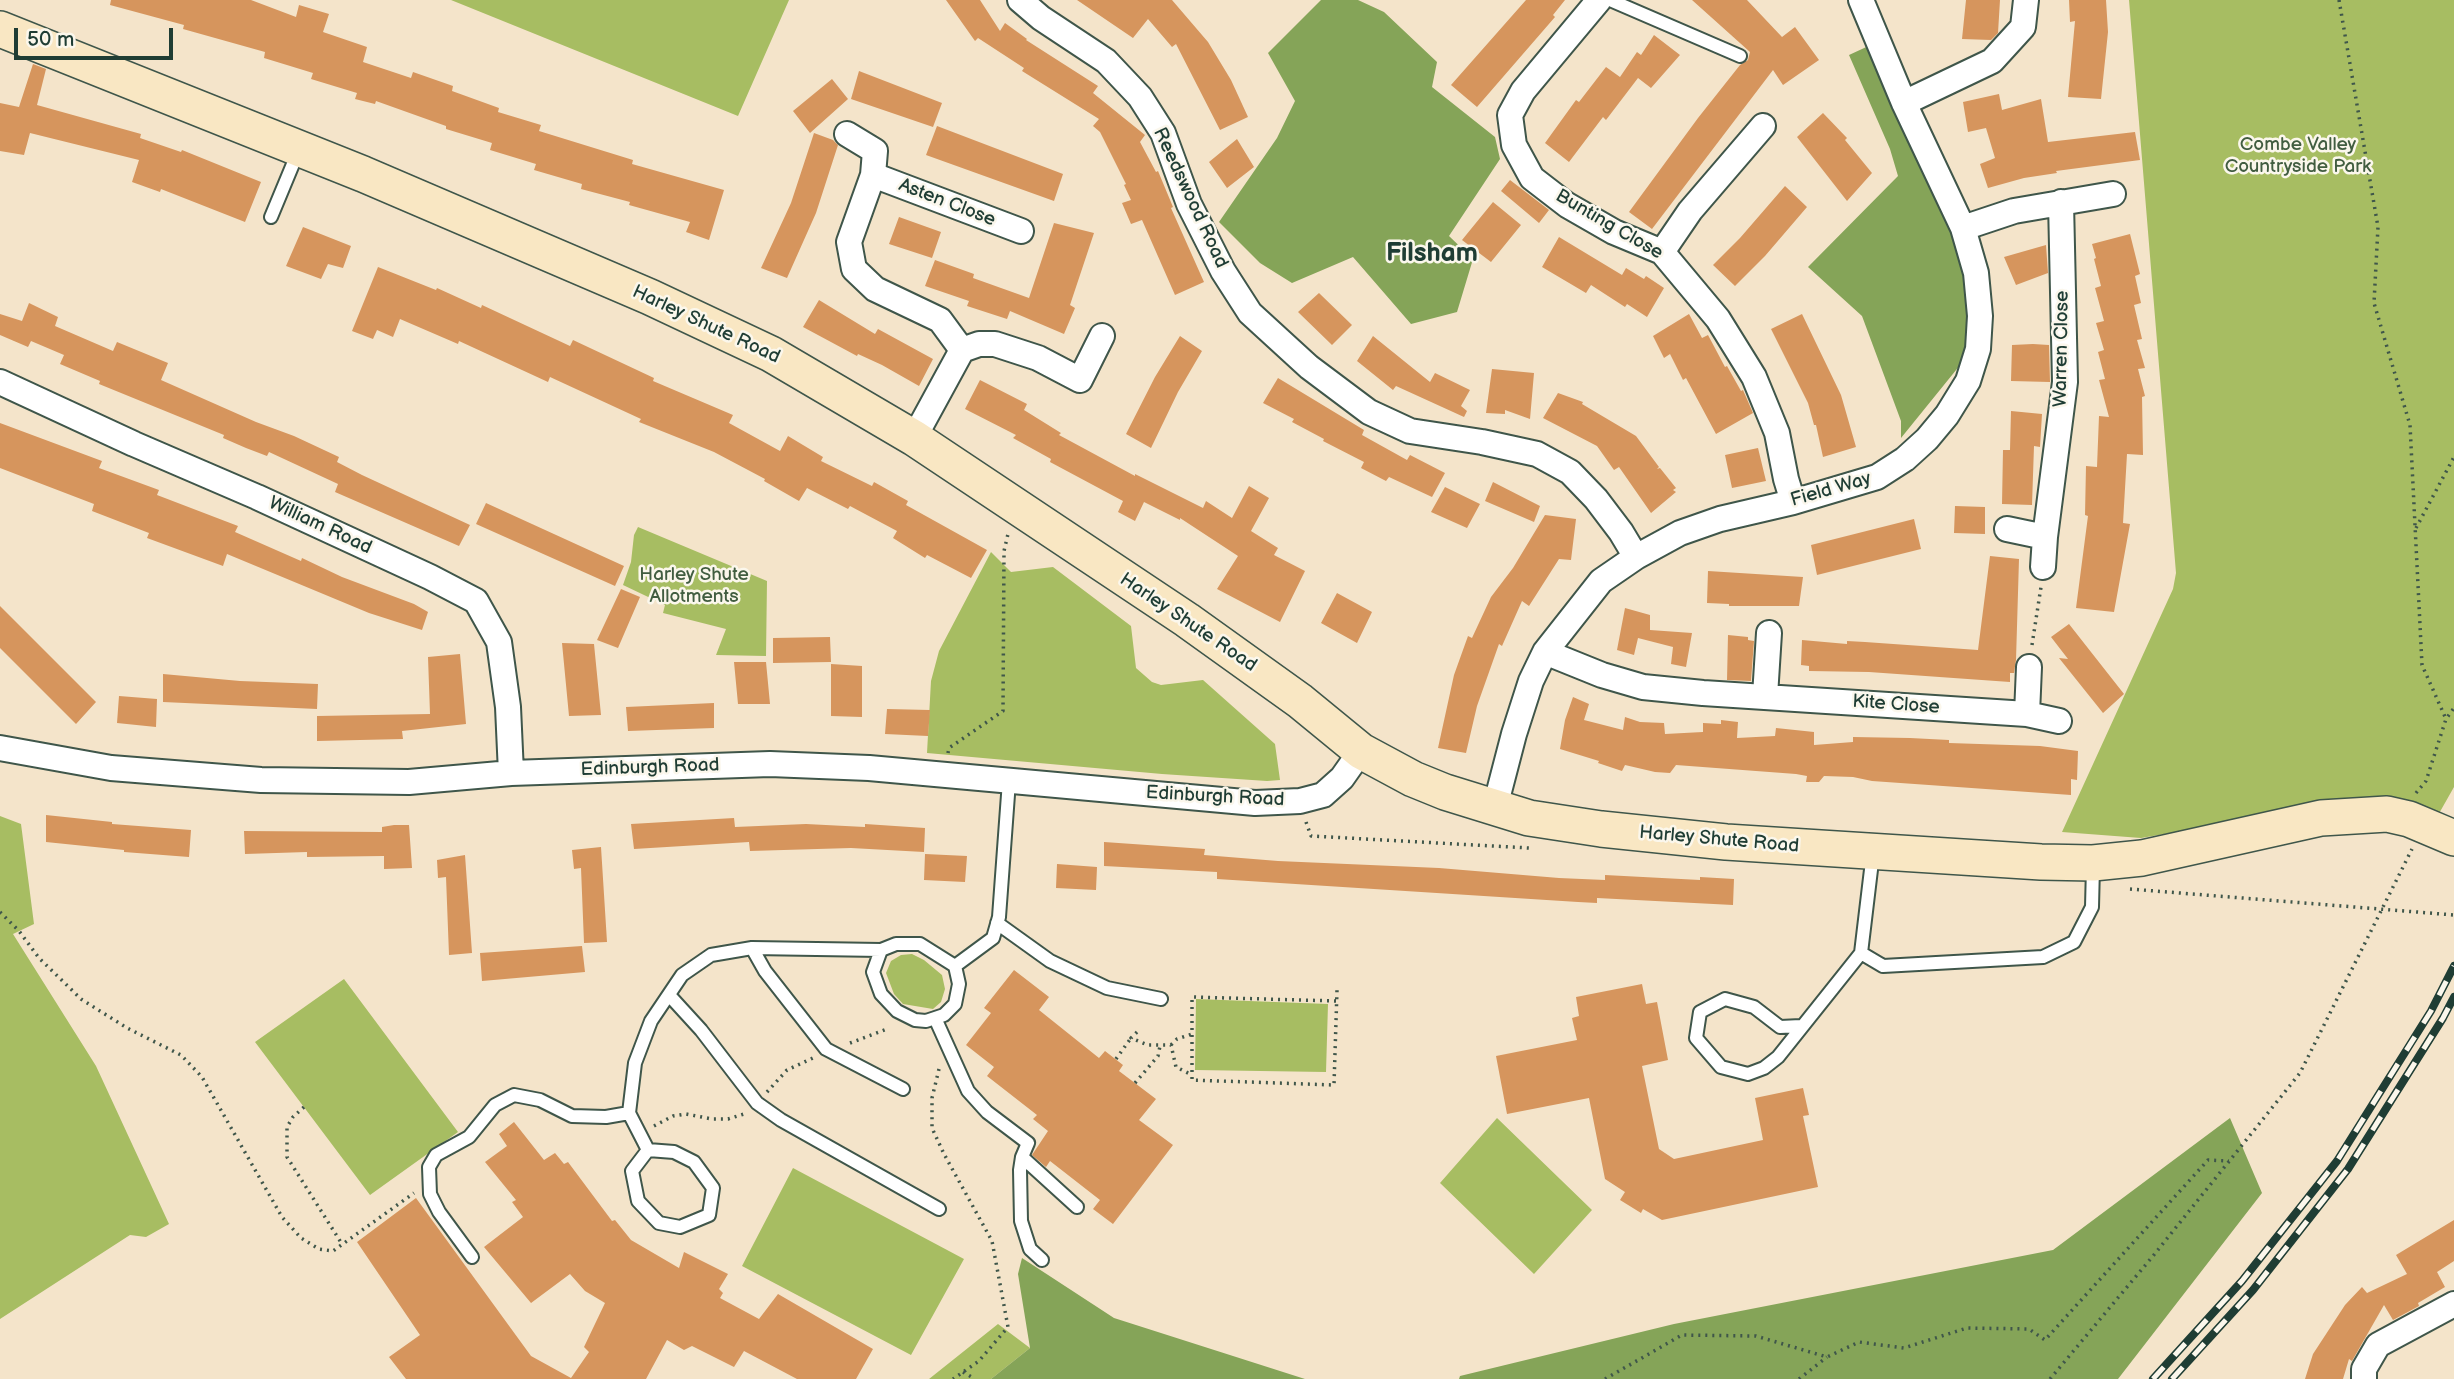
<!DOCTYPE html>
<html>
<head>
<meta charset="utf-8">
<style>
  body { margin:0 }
  #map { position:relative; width:2454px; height:1379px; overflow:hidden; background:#f4e4ca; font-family:"Balsamiq Sans",sans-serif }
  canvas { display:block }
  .scale { position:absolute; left:14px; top:28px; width:159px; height:32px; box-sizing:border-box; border:4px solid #1f3d34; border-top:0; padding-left:9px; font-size:21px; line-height:24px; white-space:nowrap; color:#1f3d34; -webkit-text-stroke:5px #fbf7ec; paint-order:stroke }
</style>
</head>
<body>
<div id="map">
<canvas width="2454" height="1379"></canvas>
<div class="scale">50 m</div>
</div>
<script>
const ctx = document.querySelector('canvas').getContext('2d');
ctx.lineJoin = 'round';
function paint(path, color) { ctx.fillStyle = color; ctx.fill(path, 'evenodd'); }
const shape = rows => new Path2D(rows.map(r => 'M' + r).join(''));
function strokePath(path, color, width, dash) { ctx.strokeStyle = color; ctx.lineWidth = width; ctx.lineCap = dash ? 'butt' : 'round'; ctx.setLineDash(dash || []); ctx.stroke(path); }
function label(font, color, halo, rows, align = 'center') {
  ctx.font = font + ' "Balsamiq Sans",sans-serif'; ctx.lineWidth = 5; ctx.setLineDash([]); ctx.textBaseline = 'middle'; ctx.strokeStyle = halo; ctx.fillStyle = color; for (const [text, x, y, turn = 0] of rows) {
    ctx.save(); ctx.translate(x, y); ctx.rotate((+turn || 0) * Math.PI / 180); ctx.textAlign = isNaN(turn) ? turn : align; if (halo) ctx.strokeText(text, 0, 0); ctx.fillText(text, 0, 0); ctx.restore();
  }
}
const green = shape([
  [451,0,789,0,738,116],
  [2129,0,2454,0,2454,787,2437,817,2376,798,2141,838,2062,832,2173,589,2176,573],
  [638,527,767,581,766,656,716,655,726,629,663,613,665,605,623,585,631,562,634,535],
  [991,552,1011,572,1053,567,1131,626,1136,668,1152,682,1161,685,1203,680,1275,744,1280,780,1267,781,1162,774,927,753,931,681,939,651],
  [0,816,21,824,34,924,13,934,96,1066,169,1224,146,1237,130,1235,0,1319],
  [912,954,924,960,942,975,945,989,941,1002,933,1009,903,1004,894,994,886,973,891,961,901,955],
  [344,979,458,1132,370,1195,255,1042],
  [1196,999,1328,1004,1326,1072,1195,1070],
  [1497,1118,1592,1210,1534,1274,1440,1183],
  [793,1168,964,1259,911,1355,742,1266],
  [998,1324,1030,1348,991,1379,929,1379]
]);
const forest = shape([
  [1321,0,1358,0,1384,12,1437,62,1432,87,1495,137,1500,159,1449,236,1473,259,1457,312,1411,324,1353,257,1292,283,1260,263,1219,222,1277,138,1295,101,1268,53],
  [1875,43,1961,241,1969,312,1965,359,1901,438,1901,421,1862,316,1808,267,1898,176,1890,149,1849,55],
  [2230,1118,2262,1193,2118,1379,1459,1379,1460,1376,1674,1324,2053,1250],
  [1022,1258,1114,1318,1305,1379,991,1379,1030,1348,1018,1274]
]);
const building = shape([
  [111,0,251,0,296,17,299,5,329,14,323,32,367,47,363,62,411,78,413,72,453,86,452,91,499,108,498,112,541,125,539,131,633,160,632,164,724,190,709,240,686,232,690,222,629,205,630,202,581,189,582,184,534,170,536,164,490,150,492,143,446,129,446,126,376,101,375,104,355,99,357,93,311,79,313,73,264,58,265,52,183,29,184,25,110,5],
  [946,0,980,0,1000,31,1005,23,1027,39,1026,40,1098,86,1093,93,1145,135,1140,142,1156,172,1158,171,1173,207,1171,208,1204,282,1175,295,1142,220,1131,224,1122,203,1131,200,1124,185,1126,184,1100,132,1093,126,1099,119,1022,71,1024,68,978,38,975,41],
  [1077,0,1172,0,1208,42,1231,80,1248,117,1220,130,1176,44,1172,47,1148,19,1133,38],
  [1526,0,1565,0,1553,15,1555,17,1477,107,1451,85],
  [1692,0,1747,0,1782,37,1795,27,1819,60,1783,85,1773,70,1652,229,1629,212,1698,118,1740,65,1748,60,1750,52],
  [1966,0,2000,0,1998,33,1991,40,1962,39],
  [2069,0,2106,0,2108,32,2101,99,2068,97,2075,21,2070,22],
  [1654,35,1680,55,1651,88,1638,78,1606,120,1603,117,1569,162,1545,143,1576,100,1579,102,1606,67,1620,77,1637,52,1641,55],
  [33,64,46,69,37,105,141,134,140,138,181,152,182,150,261,182,245,222,161,189,160,192,132,182,139,160,30,133,24,155,0,151,0,103,19,107],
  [859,71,942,103,933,127,851,99],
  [832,79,848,99,810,133,793,111],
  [1999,94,2002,110,2041,99,2048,142,2135,132,2140,160,2056,171,2057,173,2024,178,1988,188,1980,164,1995,158,1986,128,1968,132,1963,102],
  [1823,113,1847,138,1845,140,1872,173,1847,201,1797,137],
  [937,126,1063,174,1054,201,926,155],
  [814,133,833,140,838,145,816,213,787,278,761,268,791,203],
  [1237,139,1254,167,1227,188,1209,162],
  [1510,180,1549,210,1539,223,1501,191],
  [1785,186,1807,207,1765,256,1735,286,1713,265,1740,238],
  [1493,202,1521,225,1491,262,1462,240],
  [899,217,941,232,932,258,889,244],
  [1054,223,1094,233,1070,305,1075,308,1064,334,1010,311,1007,319,967,306,969,301,925,286,935,260,974,274,973,278,1029,298],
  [303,227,351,246,343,268,328,264,321,279,286,266],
  [2130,234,2140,274,2135,276,2141,303,2134,305,2142,339,2137,340,2145,368,2138,369,2145,396,2142,397,2143,455,2127,454,2123,523,2130,524,2114,612,2076,608,2088,516,2085,515,2086,466,2097,467,2099,416,2109,417,2099,380,2105,379,2098,352,2104,350,2096,323,2104,321,2095,288,2101,286,2094,259,2096,258,2092,244],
  [1559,237,1622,275,1626,268,1644,279,1646,276,1664,288,1647,317,1627,304,1625,307,1591,285,1586,293,1542,267],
  [2046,245,2048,273,2016,285,2004,257],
  [378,267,436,290,437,288,481,308,482,305,570,346,573,340,654,378,653,381,733,415,729,423,780,451,788,436,823,457,821,461,872,486,874,482,908,501,906,505,987,550,971,578,927,555,925,558,893,538,897,531,850,506,848,509,807,488,799,501,764,481,765,479,714,452,639,422,641,419,550,377,548,382,459,341,458,344,400,319,393,337,377,330,373,339,352,331],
  [1319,293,1352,325,1332,345,1298,312],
  [819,300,875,334,878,329,933,359,919,386,882,365,858,354,857,356,803,327],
  [29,303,58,317,55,326,113,351,117,342,168,363,161,380,256,422,294,436,339,457,337,462,362,475,470,525,459,546,335,492,338,484,269,452,267,456,246,448,223,438,224,435,99,384,100,381,60,364,64,355,31,341,28,347,0,335,0,314,22,321],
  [1689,314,1702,338,1708,335,1725,367,1727,366,1741,391,1743,390,1753,413,1716,434,1686,378,1683,380,1670,354,1664,358,1653,336],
  [1802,314,1841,395,1856,447,1823,457,1816,425,1814,425,1808,403,1771,329],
  [1180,336,1202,351,1178,392,1151,448,1126,434,1155,377],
  [1373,336,1430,382,1435,373,1470,390,1461,406,1467,411,1464,417,1396,386,1393,390,1357,361],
  [2033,344,2049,345,2050,382,2011,381,2012,345],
  [1492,369,1534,373,1530,419,1505,410,1505,414,1486,413],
  [1278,378,1364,430,1362,435,1407,460,1410,455,1445,473,1432,497,1389,477,1386,481,1361,468,1364,462,1323,441,1324,439,1292,422,1294,419,1263,403],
  [980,380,1027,404,1024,410,1061,433,1059,435,1135,476,1135,474,1203,508,1206,501,1232,518,1249,486,1269,498,1251,531,1278,548,1274,555,1305,571,1280,622,1217,589,1238,556,1180,518,1180,520,1144,502,1135,521,1118,512,1123,501,1050,462,1051,459,1013,438,1016,435,965,409],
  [1558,393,1583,402,1582,404,1636,436,1659,467,1657,469,1660,468,1676,488,1673,490,1676,492,1651,513,1619,467,1614,470,1597,446,1543,418],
  [2011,411,2042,414,2040,447,2034,446,2032,505,2002,504,2003,450,2010,450],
  [0,423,102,461,99,468,159,490,157,495,238,526,235,532,301,561,302,558,342,577,414,604,428,612,422,630,369,613,227,554,223,566,147,538,149,533,92,511,94,504,0,468],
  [1758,448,1766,481,1732,488,1725,455],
  [1493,482,1540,506,1534,522,1485,501],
  [1445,487,1480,504,1467,528,1431,512],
  [486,503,624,566,615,586,476,524],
  [1955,506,1985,507,1985,534,1954,533],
  [1545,515,1576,519,1571,560,1559,559,1529,606,1522,601,1502,646,1499,644,1477,706,1466,753,1438,748,1454,675,1468,636,1472,638,1491,597,1513,568],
  [1914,519,1921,549,1817,575,1811,545],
  [1990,556,2019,559,2016,660,2014,673,2010,673,2010,682,1869,672,1809,671,1809,666,1801,665,1802,640,1847,644,1847,641,1865,642,1978,650],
  [1708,571,1803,577,1799,606,1729,606,1729,604,1707,603],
  [621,589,640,597,618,648,597,640],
  [1337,593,1372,612,1357,643,1321,623],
  [0,606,96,702,76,724,0,648],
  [1625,608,1650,615,1650,630,1692,633,1686,667,1671,664,1673,647,1638,638,1634,655,1617,650],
  [2069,624,2124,694,2103,713,2059,658,2068,659,2051,637],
  [1728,635,1748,637,1748,640,1754,641,1751,681,1727,680],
  [830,637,831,662,773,663,773,638],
  [562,643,594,644,601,715,569,716],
  [460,654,466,724,402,731,403,739,317,741,317,716,430,714,428,657],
  [734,662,766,662,770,704,738,704],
  [831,664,862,666,862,717,831,716],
  [163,674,240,681,318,684,317,709,163,702],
  [119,696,157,699,156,727,117,723],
  [1573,697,1589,704,1584,720,1623,730,1625,717,1640,722,1664,723,1665,734,1703,732,1703,723,1721,724,1721,720,1738,722,1737,738,1775,736,1776,728,1814,732,1814,745,1853,742,1853,737,1910,738,1949,740,1949,743,2040,746,2078,751,2077,780,2071,779,2071,795,1872,781,1853,777,1824,776,1819,782,1806,782,1807,776,1796,774,1676,765,1670,773,1655,772,1625,765,1622,771,1598,763,1599,761,1560,749,1565,720],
  [714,703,714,728,628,731,626,707],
  [887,709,930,710,928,736,885,734],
  [46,815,112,822,112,824,191,830,189,857,124,852,124,850,46,842],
  [734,818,735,827,806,824,865,827,865,824,925,828,924,852,851,848,750,851,749,842,634,849,631,824],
  [394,825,409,825,412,868,384,869,384,856,307,857,307,852,245,854,244,831,382,832,382,827],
  [1104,842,1205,849,1204,855,1278,861,1439,868,1559,878,1605,880,1605,875,1700,880,1700,877,1734,879,1733,905,1597,898,1597,903,1578,902,1217,879,1217,872,1104,866],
  [601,847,607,942,584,943,581,868,574,869,572,850],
  [925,854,967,856,965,882,924,880],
  [465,855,472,953,449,955,446,877,438,878,437,860],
  [1057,864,1097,867,1096,890,1056,888],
  [582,946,585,972,482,981,480,953],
  [1014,970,1049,997,1039,1010,1099,1058,1105,1051,1123,1065,1119,1071,1156,1099,1139,1120,1173,1145,1113,1224,1093,1209,1100,1200,1050,1161,1046,1167,1032,1155,1048,1131,1033,1119,1037,1115,987,1076,994,1067,966,1045,991,1013,984,1008],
  [1642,984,1646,1004,1657,1002,1668,1060,1642,1066,1659,1149,1674,1159,1763,1140,1755,1098,1803,1088,1809,1115,1803,1116,1818,1187,1662,1220,1643,1209,1641,1213,1620,1200,1625,1192,1605,1179,1589,1098,1507,1114,1496,1056,1577,1040,1572,1018,1579,1016,1576,997],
  [514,1122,544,1160,555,1153,564,1164,568,1162,612,1221,615,1220,631,1240,679,1268,684,1252,728,1274,719,1289,723,1293,720,1298,759,1319,778,1294,873,1349,856,1379,797,1379,744,1351,734,1367,692,1346,684,1350,667,1340,646,1379,406,1379,389,1357,420,1335,357,1242,416,1198,531,1356,571,1378,589,1352,584,1347,605,1303,585,1291,570,1274,531,1303,484,1247,523,1217,512,1202,516,1200,485,1162,507,1146,499,1134],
  [2454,1220,2454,1261,2437,1272,2445,1287,2418,1303,2419,1306,2393,1320,2384,1305,2352,1361,2349,1359,2343,1379,2305,1379,2313,1354,2345,1305,2362,1287,2367,1293,2407,1274,2396,1255]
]);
const path = shape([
  [2339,0,2378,227,2374,303,2410,425,2422,665,2446,719],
  [2416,528,2454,457],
  [2032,645,2041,587],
  [948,753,949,748,1003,711,1004,551,1008,534],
  [2416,793,2426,781,2446,719,2454,708],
  [1306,822,1311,836,1529,848],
  [2130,889,2454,915],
  [0,912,19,931,39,958,81,999,127,1028,181,1055,202,1077,282,1217,301,1238,319,1249,333,1251,414,1193],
  [1336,1001,1192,997,1192,1080,1334,1085,1337,990],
  [1137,1032,1131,1038,1148,1045,1171,1045,1176,1067,1192,1075],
  [850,1043,887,1029],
  [1171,1045,1177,1039,1192,1034],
  [1116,1059,1131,1038],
  [939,1069,932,1098,932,1128,944,1154,992,1241,1008,1327,979,1361,953,1379],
  [1135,1083,1158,1056,1160,1046],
  [767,1092,787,1070,813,1058],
  [304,1107,293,1117,287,1127,287,1157,342,1244],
  [654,1126,673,1116,686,1114,712,1119,728,1119,744,1114],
  [963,1372,975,1379],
  [1605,1379,1682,1335,1756,1336,1827,1357,1859,1342,1904,1348,1967,1328,2029,1329,2045,1340,2208,1160,2229,1161],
  [1799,1379,1827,1357],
  [2050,1379,2153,1256,2300,1073,2412,849]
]);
const lane = shape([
  [1610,0,1740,56],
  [271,217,298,152],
  [997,923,1050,961,1107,988,1161,999],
  [896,944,920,944,955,966,959,984,955,1004,944,1015,926,1021,915,1020,897,1011,881,994,873,972,881,950,896,944],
  [752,948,765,971,826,1049,903,1089],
  [1861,953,1873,853],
  [955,966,993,938,999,917,1009,781],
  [669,995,701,1030,757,1103,781,1120,939,1209],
  [935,1018,968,1091,987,1112,1028,1143,1022,1157,1077,1207],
  [1801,1026,1780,1027,1754,1007,1725,999,1700,1012,1696,1038,1721,1067,1748,1074,1764,1068,1778,1057,1861,953,1883,966,2043,957,2074,942,2092,907,2093,866],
  [648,1150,632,1171,638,1201,659,1223,680,1227,709,1215,713,1188,694,1162,674,1152,648,1150,629,1113,635,1063,651,1021,682,975,711,955,752,948,881,950],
  [1022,1157,1020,1170,1021,1221,1030,1249,1042,1260],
  [472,1257,439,1212,430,1194,429,1167,436,1155,469,1137,495,1105,514,1095,540,1100,572,1116,606,1117,629,1113]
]);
const street = shape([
  [1020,0,1041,18,1106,61,1140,97,1163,133,1189,204,1223,271,1250,313,1309,367,1369,412,1410,431,1482,442,1537,454,1570,472,1596,499,1621,532,1636,557],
  [1599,0,1523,91,1510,115,1514,145,1532,178,1567,205,1614,232,1662,252,1718,319,1754,377,1777,433,1786,479,1793,502],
  [1904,103,1992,61,2023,27,2026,0],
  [847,134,875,151,873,175,1021,231],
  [873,175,849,242,854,269,875,289,940,320,962,350,979,344,995,344,1038,358,1080,380,1102,336],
  [1963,228,2014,211,2113,194],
  [1662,252,1690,211,1763,126],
  [0,382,134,444,257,497,430,577,476,601,499,642,508,707,511,773],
  [914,438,962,350],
  [2007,529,2045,537],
  [2043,567,2045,537,2065,382,2061,202],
  [1545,652,1602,675,1643,687,1703,693,2027,714,2059,721],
  [1765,696,1769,633],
  [2027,714,2029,667],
  [0,748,111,768,261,780,409,782,511,773,770,764,869,768,1255,803,1300,801,1323,795,1342,778,1361,751],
  [1495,807,1514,734,1531,681,1545,652,1601,581,1636,557,1680,533,1720,519,1793,502,1877,477,1905,459,1927,439,1947,415,1968,381,1978,349,1980,316,1976,273,1963,228,1904,103,1861,0],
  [2364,1379,2364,1369,2378,1345,2454,1304]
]);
const secondary = shape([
  [0,29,363,174,650,297,771,354,914,438,1187,620,1300,701,1361,751,1413,779,1445,792,1529,818,1601,829,1726,842,2041,862,2093,863,2142,858,2321,818,2387,814,2409,819,2454,838]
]);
const rail = shape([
  [2153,1379,2242,1281,2337,1161,2431,1011,2454,966],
  [2172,1379,2253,1290,2348,1169,2443,1018,2454,997]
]);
const parkNames = [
  ["Combe Valley",2298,145],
  ["Countryside Park",2298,167],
  ["Harley Shute",694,575],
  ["Allotments",694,597]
];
const streetNames = [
  ["Reedswood Road",1190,198,65],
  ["Asten Close",947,203,21],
  ["Bunting Close",1609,225,30],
  ["Harley Shute Road",706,325,25],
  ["Warren Close",2062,349,-89],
  ["Field Way",1831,490,-16],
  ["William Road",320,526,25],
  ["Harley Shute Road",1188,623,34],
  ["Kite Close",1896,705,4],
  ["Edinburgh Road",650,768,-2],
  ["Edinburgh Road",1215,797,3],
  ["Harley Shute Road",1719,840,5]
];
const districtNames = [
  ["Filsham",1432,254]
];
paint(green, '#a7bd62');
paint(forest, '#85a458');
paint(building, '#d6955d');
strokePath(lane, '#3f564a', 16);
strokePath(street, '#3f564a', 28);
strokePath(secondary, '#3f564a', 38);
strokePath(path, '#3f564a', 3.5, [2, 5]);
strokePath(lane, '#fff', 12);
strokePath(street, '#fff', 24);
strokePath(secondary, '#f9e7c3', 35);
strokePath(rail, '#1f3d34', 8);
strokePath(rail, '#fbf7ec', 5, [16]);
label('19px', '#415d40', '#fbf7ec', parkNames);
label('19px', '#1f3d34', '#fbf7ec', streetNames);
label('bold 26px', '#1f3d34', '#fbf7ec', districtNames);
</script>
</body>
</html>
